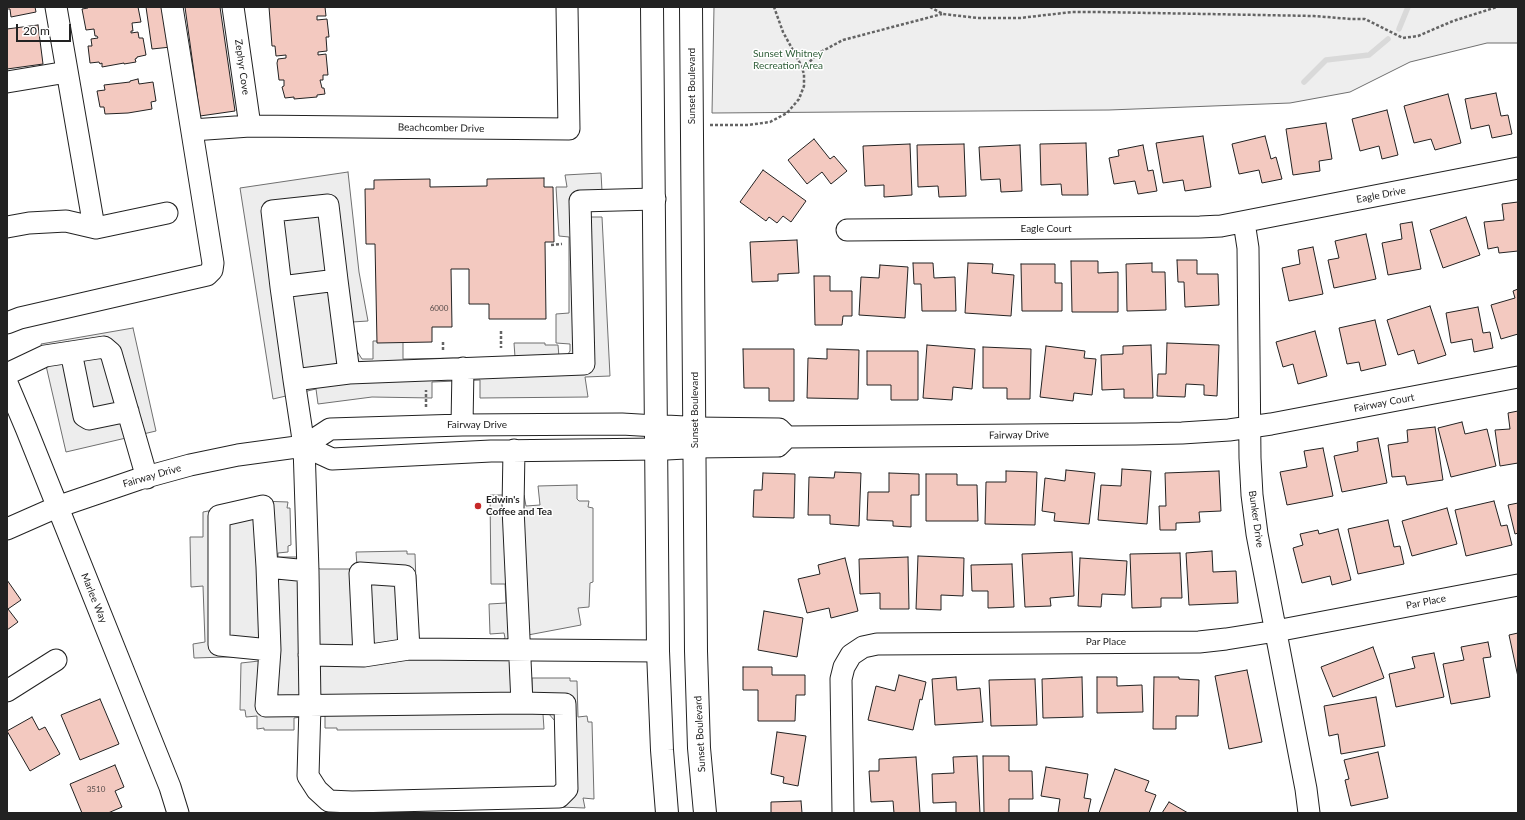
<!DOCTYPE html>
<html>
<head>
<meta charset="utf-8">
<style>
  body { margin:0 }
  #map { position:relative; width:1525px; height:820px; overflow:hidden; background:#fff; font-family:Lato,sans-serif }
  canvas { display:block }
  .frame { position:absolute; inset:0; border:8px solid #222; pointer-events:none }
  .scale { position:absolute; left:16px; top:24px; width:55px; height:18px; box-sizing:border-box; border:2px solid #222; border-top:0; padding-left:5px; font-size:12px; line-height:14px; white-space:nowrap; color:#222; -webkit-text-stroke:3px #fff; paint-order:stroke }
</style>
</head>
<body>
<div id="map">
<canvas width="1525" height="820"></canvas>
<div class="frame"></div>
<div class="scale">20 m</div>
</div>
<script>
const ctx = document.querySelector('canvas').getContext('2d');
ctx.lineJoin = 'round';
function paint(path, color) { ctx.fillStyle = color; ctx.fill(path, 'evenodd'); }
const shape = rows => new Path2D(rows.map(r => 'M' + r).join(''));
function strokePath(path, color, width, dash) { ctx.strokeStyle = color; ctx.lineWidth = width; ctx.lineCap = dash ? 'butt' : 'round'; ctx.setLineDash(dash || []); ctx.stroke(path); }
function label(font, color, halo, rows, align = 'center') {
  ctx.font = font + ' Lato,sans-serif'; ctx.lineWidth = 3; ctx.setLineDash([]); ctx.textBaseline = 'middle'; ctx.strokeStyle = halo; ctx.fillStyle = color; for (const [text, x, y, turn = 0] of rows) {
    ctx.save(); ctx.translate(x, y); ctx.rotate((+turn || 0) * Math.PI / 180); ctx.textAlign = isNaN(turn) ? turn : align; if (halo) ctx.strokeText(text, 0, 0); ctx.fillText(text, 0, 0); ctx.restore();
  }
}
const green = shape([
  [714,7,1518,7,1518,43,1487,43,1410,62,1350,92,1290,103,1109,110,712,113,714,7]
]);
const parking = shape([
  [348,172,359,272,368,321,352,322,355,348,362,359,373,359,373,341,403,341,403,359,515,357,514,343,545,343,545,345,558,345,559,357,566,357,570,351,570,344,556,343,556,314,569,313,569,237,559,236,556,187,567,187,565,175,601,173,603,209,592,209,589,217,602,217,610,376,585,377,588,397,480,398,480,380,432,382,432,398,372,397,318,404,316,389,273,399,240,188,348,172],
  [133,328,156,431,66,452,41,344,133,328],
  [577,485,577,499,579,501,589,501,588,507,593,508,593,582,590,583,589,607,578,608,581,625,528,635,532,693,532,678,570,678,570,681,577,681,578,717,587,716,588,722,592,722,594,799,583,798,585,808,559,807,555,721,548,713,543,714,544,729,337,730,337,728,325,728,325,716,321,714,294,718,294,730,264,730,264,728,257,729,257,716,246,717,245,710,240,710,241,663,259,661,258,656,194,658,193,644,205,642,203,586,191,587,190,537,203,537,203,512,261,501,288,502,287,508,290,508,291,545,288,546,288,552,278,553,278,557,296,557,320,569,354,569,357,566,356,552,407,551,407,554,415,554,418,640,501,641,505,638,504,633,490,634,489,604,506,603,505,584,491,584,490,495,524,495,526,506,540,505,538,486,577,485]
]);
const stream = shape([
  [1399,29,1408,7],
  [1304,82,1326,60,1369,55,1388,39]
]);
const building = shape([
  [7,7,35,7,36,12,11,17,10,9,7,9,7,7],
  [87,7,138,7,141,22,132,23,133,31,131,31,131,33,138,32,139,38,143,38,146,55,137,57,137,58,135,59,136,62,124,64,124,63,102,67,102,63,100,64,99,62,90,63,88,46,92,46,91,39,98,38,97,36,95,36,94,29,86,30,82,9,88,8,87,7],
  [146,7,165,7,171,47,152,49,146,7],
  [185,7,220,7,235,111,200,116,185,7],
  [269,7,325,7,326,16,317,16,317,20,327,19,329,37,326,37,327,51,318,52,318,55,326,54,328,75,323,75,323,80,320,80,322,88,324,88,325,94,317,95,317,97,294,99,294,97,285,98,282,87,284,86,284,80,279,80,277,63,278,59,286,58,286,55,276,56,275,46,272,46,269,7],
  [38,25,43,64,7,69,7,29,38,25],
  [138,79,139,84,153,82,156,101,151,102,152,109,128,113,105,114,104,107,100,107,97,91,105,90,104,85,130,82,130,81,138,79],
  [1496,93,1501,116,1508,115,1512,134,1492,138,1489,125,1471,129,1465,99,1496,93],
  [1448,94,1461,143,1435,150,1431,139,1414,143,1404,106,1448,94],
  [1387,110,1398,155,1382,159,1379,146,1360,151,1352,119,1387,110],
  [1326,123,1332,159,1319,161,1320,171,1293,175,1286,129,1326,123],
  [1203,136,1211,187,1185,191,1183,180,1163,183,1156,143,1203,136],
  [1265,136,1271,159,1276,157,1282,179,1262,183,1259,170,1239,174,1232,144,1265,136],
  [814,139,830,159,834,156,847,171,831,184,822,172,807,184,788,160,814,139],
  [1086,143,1088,195,1062,195,1061,184,1041,185,1040,144,1086,143],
  [910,144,912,195,884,197,884,185,865,186,863,146,910,144],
  [964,144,966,196,939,197,938,186,918,187,917,145,964,144],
  [1020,145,1022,191,1001,192,1000,179,981,180,979,147,1020,145],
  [1143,145,1148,171,1153,170,1157,191,1138,194,1135,181,1114,184,1109,158,1119,156,1118,150,1143,145],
  [763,170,806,201,791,222,783,216,777,223,769,217,766,221,740,202,763,170],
  [544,178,544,187,553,187,554,242,545,242,546,319,489,319,489,304,469,304,469,269,451,269,452,327,432,327,432,342,377,343,375,244,366,244,365,189,374,189,374,180,430,179,430,187,487,186,487,179,544,178],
  [1518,202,1518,251,1499,253,1498,247,1488,249,1484,222,1504,220,1502,204,1518,202],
  [1466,217,1480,255,1443,268,1430,230,1466,217],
  [1412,222,1421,269,1388,275,1382,243,1402,239,1400,224,1412,222],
  [1366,234,1376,279,1334,288,1328,260,1339,258,1335,241,1366,234],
  [797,240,799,273,778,274,778,281,752,282,750,242,797,240],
  [1313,247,1323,294,1289,301,1282,268,1300,264,1298,250,1313,247],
  [1177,260,1197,260,1197,274,1218,274,1219,305,1185,307,1184,282,1178,282,1177,260],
  [1071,261,1098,261,1098,273,1118,272,1118,312,1072,312,1071,261],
  [913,263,933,263,934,278,955,277,956,311,922,311,921,284,914,284,913,263],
  [968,263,993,264,992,273,1014,275,1011,316,965,313,968,263],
  [1152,263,1152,272,1165,272,1166,310,1127,311,1126,264,1152,263],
  [1021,264,1055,264,1055,283,1062,283,1062,311,1022,311,1021,264],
  [880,265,908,267,905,318,859,315,861,277,879,278,880,265],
  [814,276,830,276,830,291,852,291,852,316,843,316,842,325,815,325,814,276],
  [1518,289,1518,334,1501,339,1491,305,1515,298,1513,291,1518,289],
  [1430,306,1446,355,1418,364,1414,350,1398,355,1387,320,1430,306],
  [1478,307,1483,333,1490,332,1493,348,1474,352,1472,339,1451,343,1446,313,1478,307],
  [1375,320,1386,365,1361,371,1359,362,1347,364,1339,328,1375,320],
  [1315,331,1327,376,1298,384,1293,364,1283,367,1276,342,1315,331],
  [1167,343,1219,345,1217,396,1204,395,1204,385,1186,384,1185,397,1157,396,1158,374,1166,374,1167,343],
  [927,345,975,349,972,389,953,387,952,400,923,398,927,345],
  [1151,345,1153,398,1124,398,1124,389,1102,390,1101,355,1123,354,1123,346,1151,345],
  [1046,346,1085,351,1084,358,1096,359,1092,395,1074,393,1073,401,1040,397,1046,346],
  [983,347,1031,349,1030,399,1007,399,1007,388,983,388,983,347],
  [743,349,794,349,794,401,769,401,769,388,744,388,743,349],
  [827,349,859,350,858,399,807,398,808,358,827,359,827,349],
  [867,351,918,351,918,400,891,400,891,385,867,385,867,351],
  [1518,411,1518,463,1500,466,1495,430,1510,429,1508,413,1518,411],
  [1462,422,1465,434,1487,429,1496,466,1451,477,1438,428,1462,422],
  [1435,427,1443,480,1407,485,1405,476,1392,477,1388,445,1408,442,1407,430,1435,427],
  [1378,438,1387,483,1342,492,1334,456,1358,451,1357,442,1378,438],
  [1323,448,1333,496,1287,505,1280,472,1307,467,1304,451,1323,448],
  [1122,469,1151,471,1147,524,1098,520,1101,485,1121,486,1122,469],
  [1066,470,1095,473,1089,524,1054,521,1055,513,1042,511,1045,478,1065,481,1066,470],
  [1006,471,1037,472,1035,525,985,524,986,482,1006,482,1006,471],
  [1219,471,1221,511,1199,512,1200,522,1176,523,1176,530,1160,530,1159,506,1166,506,1165,473,1219,471],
  [835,472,861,473,859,526,830,524,830,515,808,515,809,477,834,478,835,472],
  [763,473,795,474,794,518,753,517,754,490,762,490,763,473],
  [889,473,919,474,919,495,911,495,911,527,893,526,893,521,867,520,868,492,889,492,889,473],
  [926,474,957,474,957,485,977,485,978,521,926,521,926,474],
  [1494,501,1501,526,1507,525,1512,545,1466,556,1455,510,1494,501],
  [1518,503,1518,533,1515,534,1508,505,1518,503],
  [1447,508,1457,544,1412,556,1402,521,1447,508],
  [1388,520,1394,547,1400,546,1404,564,1358,574,1348,529,1388,520],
  [1338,529,1351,580,1332,585,1330,576,1302,583,1293,548,1303,545,1300,534,1318,530,1319,534,1338,529],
  [1212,551,1213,572,1236,571,1238,603,1189,605,1186,553,1212,551],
  [1072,552,1074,596,1050,598,1051,606,1025,607,1022,554,1072,552],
  [1180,553,1182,598,1161,598,1161,607,1132,608,1130,554,1180,553],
  [918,556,964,558,963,596,941,595,941,610,916,609,918,556],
  [908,557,909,609,880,609,880,593,860,594,859,559,908,557],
  [845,558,858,611,831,618,829,608,807,613,798,579,820,574,818,565,845,558],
  [1080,558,1127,561,1125,595,1102,594,1101,607,1078,606,1080,558],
  [1012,564,1014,607,988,608,988,591,972,591,971,565,1012,564],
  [7,580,21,600,8,609,18,622,7,630,7,580],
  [764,611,803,618,797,657,758,650,764,611],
  [1518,633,1518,677,1509,635,1518,633],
  [1488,642,1491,657,1483,658,1490,697,1451,704,1443,664,1464,660,1461,647,1488,642],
  [1373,647,1384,678,1333,697,1321,667,1373,647],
  [1434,653,1444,697,1396,707,1389,674,1415,668,1412,657,1434,653],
  [743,667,772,667,772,675,805,675,805,695,796,695,795,721,758,721,758,690,743,690,743,667],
  [1247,670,1262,742,1229,749,1215,676,1247,670],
  [899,675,926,682,922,700,920,699,913,730,868,720,876,686,895,691,899,675],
  [956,677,957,690,980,688,983,722,935,725,932,679,956,677],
  [1082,677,1083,717,1043,718,1042,679,1082,677],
  [1097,677,1117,677,1117,686,1142,685,1143,712,1097,713,1097,677],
  [1154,677,1179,677,1179,679,1199,680,1198,716,1176,716,1176,729,1153,729,1154,677],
  [1035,679,1037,725,991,726,989,680,1035,679],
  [1376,697,1385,746,1341,754,1338,734,1329,736,1324,706,1376,697],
  [100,699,119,744,80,760,61,715,100,699],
  [32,717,39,730,45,727,60,754,30,771,7,731,32,717],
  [777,732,806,736,798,786,783,783,784,777,771,774,777,732],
  [1378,752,1388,798,1351,806,1345,780,1349,779,1344,760,1378,752],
  [977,756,980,813,956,813,956,802,933,803,932,774,954,773,953,757,977,756],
  [983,756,1009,756,1009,771,1032,771,1033,799,1009,799,1009,813,984,813,983,756],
  [916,757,920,813,894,813,893,801,871,802,869,771,879,771,879,759,916,757],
  [115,765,124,787,115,791,122,807,108,813,82,813,70,784,115,765],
  [1046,767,1088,774,1084,798,1091,799,1088,813,1058,813,1060,799,1041,796,1046,767],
  [1115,769,1149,781,1145,791,1156,795,1149,813,1099,813,1115,769],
  [801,801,802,813,771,813,771,802,801,801],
  [1169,802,1188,813,1162,813,1169,802]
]);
const path = shape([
  [930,7,943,14,978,18,1020,18,1072,12,1098,12,1314,16,1351,19,1365,19,1403,38,1418,36,1453,21,1497,7],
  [803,69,817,54,843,40,942,14],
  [710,125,748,125,770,122,787,113,799,99,804,86,804,74,801,65,783,32,774,7],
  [551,245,562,244],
  [501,331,501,348],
  [443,342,443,351],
  [426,407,426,390]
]);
const minor = shape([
  [56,7,94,227],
  [233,7,250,126],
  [7,82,67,72],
  [192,130,250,126,569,129,567,7],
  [1244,222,1248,248,1250,458,1252,495,1257,534,1306,789,1309,813],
  [7,227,29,223,66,221,96,228,167,213],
  [847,230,1200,227,1221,226,1518,168],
  [337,280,328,205,272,211,281,287,337,280,349,373],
  [281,287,294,380],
  [7,323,20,318,207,275,212,270,213,263,172,7],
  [71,352,84,416,89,419,128,411],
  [7,374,45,356,104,347,111,353,147,478],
  [7,383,26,428,170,787,178,813],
  [462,425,463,368],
  [695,428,779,429,787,437],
  [304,446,332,459,491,451,657,449],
  [695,447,778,446,787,437,1136,434,1182,433,1229,430,1271,424,1518,377],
  [7,529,57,507,139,479,190,465,238,455,304,446,330,429,462,425,622,424,656,426],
  [267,567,270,650,219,645,219,516,263,506,267,567,308,571,304,446,294,380,349,373,584,364,580,201,655,199],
  [308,571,310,706,308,776,317,790,329,801,352,802,559,797,567,789,565,704,522,703],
  [270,650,266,706,522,703,513,508,514,450],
  [309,655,364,656,360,573,405,576,409,649,658,651],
  [364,656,409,649],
  [7,691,56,660],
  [843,813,841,679,844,667,851,655,863,647,877,644,1199,642,1226,639,1276,631,1518,585]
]);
const major = shape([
  [652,7,658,651,662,750,667,813],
  [691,7,696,651,699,748,705,813],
  [656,426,695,428],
  [657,449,695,447]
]);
const markers = [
  [478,506,4,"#c62828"]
];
const numberNames = [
  ["6000",439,308],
  ["3510",96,789]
];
const parkNames = [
  ["Sunset Whitney",788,54],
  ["Recreation Area",788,66]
];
const streetNames = [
  ["Zephyr Cove",242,67,82],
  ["Sunset Boulevard",692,86,-90],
  ["Beachcomber Drive",441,128,1],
  ["Eagle Drive",1381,195,-11],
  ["Eagle Court",1046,229],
  ["Fairway Court",1384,403,-11],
  ["Sunset Boulevard",695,410,-90],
  ["Fairway Drive",477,425],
  ["Fairway Drive",1019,435,-1],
  ["Fairway Drive",152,476,-16],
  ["Bunker Drive",1256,519,82],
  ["Marlee Way",94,598,68],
  ["Par Place",1426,602,-11],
  ["Par Place",1106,642],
  ["Sunset Boulevard",700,734,-93]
];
const poiNames = [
  ["Edwin's",486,500],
  ["Coffee and Tea",486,512]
];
paint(green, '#eee');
strokePath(green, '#6f6f6f', 1);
paint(parking, '#ededed');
strokePath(parking, '#6f6f6f', 1);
strokePath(stream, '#d9d9d9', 5.5);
paint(building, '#f3c9c0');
strokePath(building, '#222', 1);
strokePath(minor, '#222', 23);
strokePath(major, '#222', 24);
strokePath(path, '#646464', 2.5, [3, 2]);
strokePath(minor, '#fff', 21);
strokePath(major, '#fff', 22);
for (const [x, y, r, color] of markers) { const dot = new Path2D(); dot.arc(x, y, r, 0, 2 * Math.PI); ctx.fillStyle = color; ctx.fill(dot); strokePath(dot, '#fff', 1.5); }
label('8px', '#564c4a', null, numberNames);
label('10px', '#2f5e38', '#fff', parkNames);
label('10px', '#222', '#fff', streetNames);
label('bold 10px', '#222', '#fff', poiNames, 'left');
</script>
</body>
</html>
